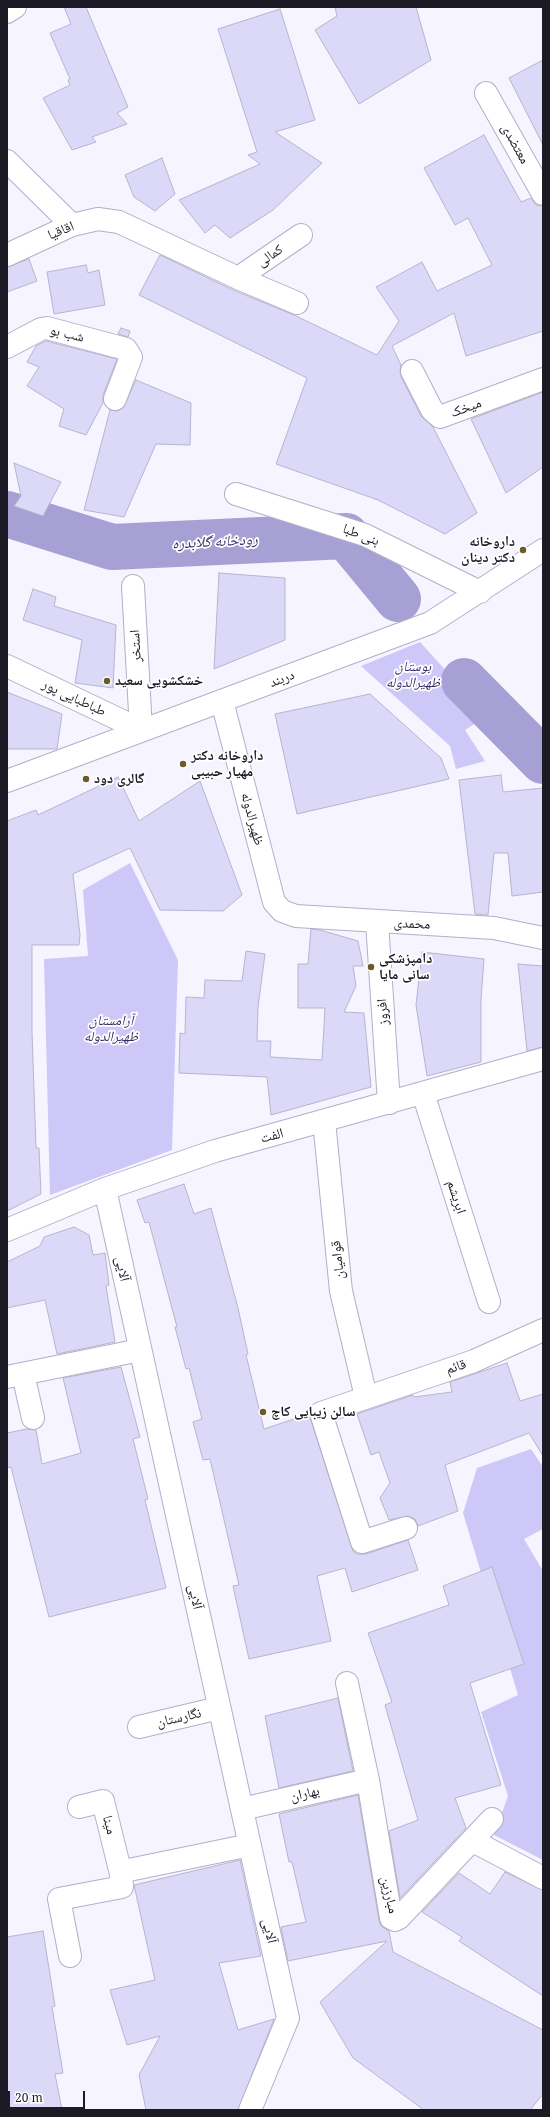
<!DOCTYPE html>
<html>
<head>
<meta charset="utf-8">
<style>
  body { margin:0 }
  #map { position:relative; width:550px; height:2117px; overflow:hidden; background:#f5f4ff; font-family:"Noto Serif",serif }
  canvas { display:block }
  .frame { position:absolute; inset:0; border:8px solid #1c1b25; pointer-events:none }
  .scale { position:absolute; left:8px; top:2091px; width:77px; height:18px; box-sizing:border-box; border:2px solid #1c1b25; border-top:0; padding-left:5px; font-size:12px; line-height:14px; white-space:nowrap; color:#1c1b25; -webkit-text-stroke:3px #fff; paint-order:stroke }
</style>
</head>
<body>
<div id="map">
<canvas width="550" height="2117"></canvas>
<div class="frame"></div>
<div class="scale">20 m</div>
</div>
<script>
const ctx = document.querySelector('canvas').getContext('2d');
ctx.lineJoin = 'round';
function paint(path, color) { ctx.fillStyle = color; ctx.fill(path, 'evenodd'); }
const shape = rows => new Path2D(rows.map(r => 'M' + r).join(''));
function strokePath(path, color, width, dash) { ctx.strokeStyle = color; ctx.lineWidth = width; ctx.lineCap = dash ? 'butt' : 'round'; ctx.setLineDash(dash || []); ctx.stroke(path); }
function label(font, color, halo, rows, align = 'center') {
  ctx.font = font + ' "Noto Serif","Noto Naskh Arabic",serif'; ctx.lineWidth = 3.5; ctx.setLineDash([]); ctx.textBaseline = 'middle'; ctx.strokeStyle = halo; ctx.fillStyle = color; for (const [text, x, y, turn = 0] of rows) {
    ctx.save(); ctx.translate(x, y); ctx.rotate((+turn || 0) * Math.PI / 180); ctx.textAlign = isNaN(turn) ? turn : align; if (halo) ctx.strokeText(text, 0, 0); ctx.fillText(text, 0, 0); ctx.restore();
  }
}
const green = shape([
  [420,642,487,716,465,730,485,761,456,769,450,746,361,666],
  [130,863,178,960,172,1150,50,1195,44,959,88,956,83,890],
  [531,1449,543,1467,543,1529,524,1539,543,1571,543,1860,494,1835,508,1796,481,1712,518,1695,463,1513,477,1468]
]);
const river = shape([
  [7,514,112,547,346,536,398,599],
  [464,681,543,761]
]);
const building = shape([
  [64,7,86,7,128,107,117,113,127,124,92,137,96,142,72,150,43,98,70,85,68,80,70,79,50,33,71,24,64,7],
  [335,7,416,7,431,60,359,104,315,30,337,16,335,7],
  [280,9,315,120,275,132,322,163,273,210,230,238,215,225,205,233,179,200,260,164,248,155,257,152,218,29,280,9],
  [543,60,543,145,509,78,543,60],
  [484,135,521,202,531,198,536,205,543,206,543,331,466,356,454,313,392,346,401,365,400,371,401,377,421,416,433,427,477,513,445,534,378,500,276,464,307,378,139,295,160,255,233,290,294,315,377,355,399,321,376,287,422,262,437,291,492,265,468,218,455,225,424,168,484,135],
  [162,158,175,194,155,211,134,197,125,175,162,158],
  [29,259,37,281,7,292,7,267,29,259],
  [86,265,88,273,99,270,105,305,54,314,47,272,86,265],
  [121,328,130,331,128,337,118,334,121,328],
  [46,341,117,359,103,395,103,403,86,435,59,426,64,409,27,386,39,367,27,362,36,346,46,341],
  [136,380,191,403,190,445,156,444,124,517,84,510,110,410,117,411,123,408,136,380],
  [543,392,543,467,506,493,471,419,543,392],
  [14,463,61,482,43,516,14,506,21,496,14,463],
  [219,573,285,578,285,640,214,669,219,573],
  [33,589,56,597,54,606,116,625,113,688,75,683,82,640,23,620,33,589],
  [7,692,62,714,57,749,7,749,7,692],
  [370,694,441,758,449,779,297,814,275,714,370,694],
  [501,775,503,792,543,788,543,892,512,896,508,853,494,853,488,915,475,914,459,780,501,775],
  [118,777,139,821,200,781,242,895,223,911,160,910,130,848,73,874,80,935,79,945,32,945,32,1032,36,1148,39,1148,41,1194,7,1211,7,821,36,810,38,815,118,777],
  [311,929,320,930,358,941,363,966,353,966,356,986,344,1012,364,1013,371,1087,271,1115,267,1077,179,1073,180,1033,185,1034,186,997,204,998,205,980,242,981,246,951,265,954,258,1007,257,1041,271,1041,270,1057,322,1060,325,1008,298,1008,298,964,308,964,311,929],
  [422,952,484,959,481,999,481,1062,427,1076,416,1005,422,952],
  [518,964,543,966,543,1047,527,1051,518,964],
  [184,1184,194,1214,211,1208,238,1308,248,1354,246,1355,264,1429,309,1414,353,1551,356,1554,366,1554,408,1540,418,1570,352,1592,345,1568,317,1576,331,1641,249,1659,233,1586,239,1585,210,1459,203,1460,193,1422,202,1419,189,1368,186,1369,180,1346,175,1327,177,1327,149,1222,145,1223,137,1200,184,1184],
  [74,1227,89,1235,93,1255,105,1253,109,1285,106,1286,115,1342,57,1354,45,1300,7,1308,7,1262,40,1246,44,1237,74,1227],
  [507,1363,520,1401,543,1394,543,1456,529,1433,445,1465,458,1511,418,1526,415,1519,408,1516,389,1520,380,1498,390,1483,379,1452,371,1455,357,1414,413,1395,414,1397,452,1392,450,1382,507,1363],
  [121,1367,140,1437,133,1439,148,1499,145,1500,166,1588,49,1617,11,1467,7,1468,7,1433,27,1429,36,1430,42,1464,81,1453,63,1378,121,1367],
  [492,1567,524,1664,470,1683,501,1785,455,1798,466,1828,400,1898,389,1831,418,1820,385,1705,392,1702,368,1633,449,1605,443,1586,492,1567],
  [338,1698,353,1771,279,1788,265,1716,338,1698],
  [358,1795,379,1920,381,1926,389,1931,393,1952,543,2030,543,2094,530,2110,424,2110,353,2058,320,2002,387,1941,288,1961,281,1927,306,1922,292,1862,289,1862,279,1814,358,1795],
  [240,1860,261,1956,219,1963,238,2030,274,2019,238,2110,146,2110,139,2075,160,2036,127,2045,110,1990,155,1980,134,1885,240,1860],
  [505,1872,543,1890,543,1996,459,1941,462,1937,422,1912,459,1873,490,1894,505,1872],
  [43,1931,55,2006,52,2007,63,2073,55,2074,62,2110,7,2110,7,1937,43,1931]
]);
const minor = shape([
  [486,93,543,194],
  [7,161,72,225],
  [7,255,72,225,98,219,119,222,238,278,297,303],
  [238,278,301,235],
  [7,347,41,329,47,328,126,349,131,357,115,399],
  [412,371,432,410,440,417,543,379],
  [236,494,365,535,480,592],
  [7,666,141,730,133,586],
  [222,701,274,902,282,911,296,916,494,928,543,938],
  [377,922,389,1103],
  [423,1093,489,1302],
  [324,1121,341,1291,366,1397],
  [105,1189,288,2018,250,2110],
  [7,1230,105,1189,215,1151,543,1059],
  [23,1374,33,1418],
  [7,1377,140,1350],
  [406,1528,362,1542,321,1413,474,1361,543,1330],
  [347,1683,368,1780,391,1918,395,1920,399,1918,492,1819],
  [139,1727,219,1708],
  [79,1807,103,1801,121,1874],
  [242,1809,368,1780],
  [473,1841,543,1878],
  [70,1956,59,1899,122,1887,121,1874,124,1871,250,1845]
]);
const major = shape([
  [7,12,15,7],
  [7,781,430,623,543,550]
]);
const markers = [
  [523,550,4,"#665d2a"],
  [107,681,4,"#665d2a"],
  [183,764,4,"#665d2a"],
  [86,779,4,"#665d2a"],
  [371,967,4,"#665d2a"],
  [263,1412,4,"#665d2a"]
];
const streetNames = [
  ["معتضدی",515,144,61],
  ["اقاقیا",61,231,-22],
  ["کمالی",270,256,-34],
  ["شب بو",67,334,13],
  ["میخک",466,408,-20],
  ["بنی طبا",361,535,21],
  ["استخر",136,646,-93],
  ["دربند",282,679,-21],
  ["طباطبایی پور",74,698,25],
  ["ظهیرالدوله",252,819,75],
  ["محمدی",412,924,3],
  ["افروز",383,1012,-94],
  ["الفت",272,1136,-15],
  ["ابریشم",456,1197,72],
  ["قوامیان",338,1260,-96],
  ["آلایی",122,1269,78],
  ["قائم",456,1367,-18],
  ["آلایی",195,1597,78],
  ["نگارستان",179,1718,-13],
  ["بهاران",305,1794,-13],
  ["مینا",109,1825,76],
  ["مبارزین",389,1895,77],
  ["آلایی",269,1931,77]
];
const poiNames = [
  ["داروخانه",515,542,"right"],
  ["دکتر دینان",515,558,"right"],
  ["خشکشویی سعید",115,681],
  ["داروخانه دکتر",191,756],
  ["مهیار حبیبی",191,772],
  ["گالری دود",94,779],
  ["دامپزشکی",379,959],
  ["سانی مایا",379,975],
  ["سالن زیبایی کاچ",271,1412]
];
const parkNames = [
  ["بوستان",413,667],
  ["ظهیرالدوله",413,683],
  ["آرامستان",111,1021],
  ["ظهیرالدوله",111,1037]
];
const waterNames = [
  ["رودخانه گلابدره",215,542,-3]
];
paint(green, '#cec8f8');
strokePath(river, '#a7a0d4', 46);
paint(building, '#dbd8f8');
strokePath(building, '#b7b4ce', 1);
strokePath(minor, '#b2afc9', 24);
strokePath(major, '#b2afc9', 24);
strokePath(minor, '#fff', 22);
strokePath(major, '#fff', 22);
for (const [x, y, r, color] of markers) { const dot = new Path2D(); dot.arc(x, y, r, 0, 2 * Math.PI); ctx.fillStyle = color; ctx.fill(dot); strokePath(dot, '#fff', 1.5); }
label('14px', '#1c1b25', '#fff', streetNames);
label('bold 14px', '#1c1b25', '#fff', poiNames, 'left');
label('italic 14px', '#372865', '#fff', parkNames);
label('italic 15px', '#3b2c6a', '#fff', waterNames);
</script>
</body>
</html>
